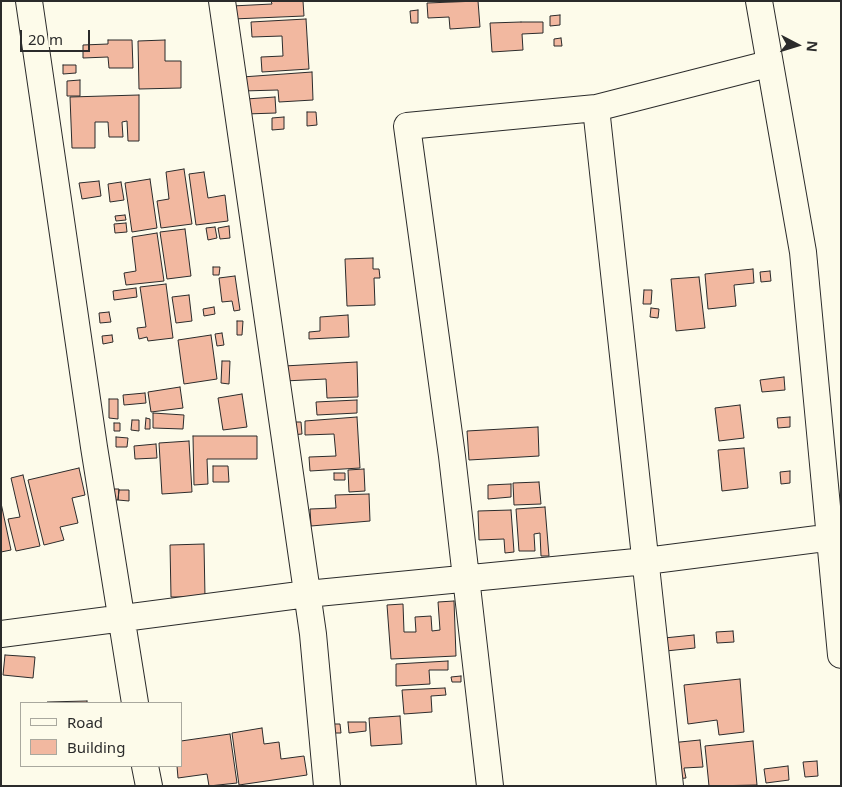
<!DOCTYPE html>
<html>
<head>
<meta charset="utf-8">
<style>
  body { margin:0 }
  #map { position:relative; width:842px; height:787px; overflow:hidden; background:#fdfbea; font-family:"Noto Sans",sans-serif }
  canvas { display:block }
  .frame { position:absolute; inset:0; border:2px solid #2b2b2b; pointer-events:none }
  .legend { position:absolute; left:20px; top:702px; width:162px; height:65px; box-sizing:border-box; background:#fdfbea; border:1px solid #a9a89e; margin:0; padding:6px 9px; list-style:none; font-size:15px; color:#2b2b2b }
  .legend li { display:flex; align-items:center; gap:10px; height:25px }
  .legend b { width:25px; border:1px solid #a9a89e }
  .north { position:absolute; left:772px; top:20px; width:50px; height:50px; -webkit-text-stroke:4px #fdfbea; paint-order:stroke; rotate:95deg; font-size:14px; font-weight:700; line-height:20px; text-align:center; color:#2b2b2b }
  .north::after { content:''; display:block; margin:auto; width:18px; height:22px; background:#2b2b2b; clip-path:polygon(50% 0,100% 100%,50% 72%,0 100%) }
  .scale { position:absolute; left:20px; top:30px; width:70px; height:22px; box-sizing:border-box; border:2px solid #2b2b2b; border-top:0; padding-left:6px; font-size:15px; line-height:18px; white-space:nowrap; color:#2b2b2b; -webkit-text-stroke:4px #fdfbea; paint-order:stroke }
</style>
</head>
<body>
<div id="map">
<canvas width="842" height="787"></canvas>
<div class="frame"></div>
<ul class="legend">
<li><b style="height:6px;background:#fdfbea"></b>Road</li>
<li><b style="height:14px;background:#f2b8a0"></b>Building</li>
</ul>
<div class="north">N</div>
<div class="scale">20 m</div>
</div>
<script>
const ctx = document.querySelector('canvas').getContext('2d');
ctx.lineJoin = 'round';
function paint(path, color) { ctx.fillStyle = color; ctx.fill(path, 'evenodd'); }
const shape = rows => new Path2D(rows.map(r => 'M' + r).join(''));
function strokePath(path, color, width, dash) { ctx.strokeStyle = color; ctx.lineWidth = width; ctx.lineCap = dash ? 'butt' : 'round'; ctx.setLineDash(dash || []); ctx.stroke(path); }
const building = shape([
  [271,1,303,1,304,16,233,19,232,6,272,4,271,1],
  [478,1,480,27,450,29,449,17,428,18,427,3,478,1],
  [418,10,418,23,411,23,410,11,418,10],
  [560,15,560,25,550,26,550,16,560,15],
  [306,19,309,69,262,72,261,57,283,56,282,36,252,37,251,22,306,19],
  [521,22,543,22,543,33,522,34,523,50,492,52,490,23,521,22],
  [561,38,562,46,554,46,554,39,561,38],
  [108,40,132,40,133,68,109,68,108,57,83,58,83,45,108,44,108,40],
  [165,40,165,61,181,61,181,88,139,89,138,41,165,40],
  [63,65,76,65,76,73,63,74,63,65],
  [312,72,313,100,279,102,278,90,243,91,242,77,312,72],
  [80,80,80,96,67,96,67,81,80,80],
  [139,95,139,141,128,141,127,121,122,122,123,137,109,137,108,122,95,122,95,148,72,148,70,97,139,95],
  [275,97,276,113,246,114,246,99,275,97],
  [307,112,316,112,317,125,307,126,307,112],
  [284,117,284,129,272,130,272,118,284,117],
  [184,169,192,224,161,228,157,201,169,199,166,172,184,169],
  [204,172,208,198,225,195,228,221,196,225,189,174,204,172],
  [150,179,157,228,132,232,125,183,150,179],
  [99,181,101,196,82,199,79,183,99,181],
  [121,182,124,200,110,202,108,184,121,182],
  [125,215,126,220,116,221,115,216,125,215],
  [126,223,127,232,115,233,114,224,126,223],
  [229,226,230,238,220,239,218,228,229,226],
  [215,227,217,238,208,240,206,228,215,227],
  [185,229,191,276,167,279,160,232,185,229],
  [157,233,164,281,126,285,124,273,136,271,132,237,157,233],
  [373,258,373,269,379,269,380,278,374,278,375,305,347,306,345,259,373,258],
  [213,267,220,267,219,275,213,275,213,267],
  [753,269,754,283,734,285,736,306,708,309,705,274,753,269],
  [770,271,771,281,761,282,760,272,770,271],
  [235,276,240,310,234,311,232,301,222,302,219,278,235,276],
  [699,277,705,328,676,331,671,279,699,277],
  [166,284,173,338,148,341,147,337,139,339,137,328,146,327,140,287,166,284],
  [136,288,137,297,114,300,113,291,136,288],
  [644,290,652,290,651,304,643,304,644,290],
  [189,295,192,321,176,323,172,297,189,295],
  [214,307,215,314,204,316,203,309,214,307],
  [651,308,659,309,658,318,650,317,651,308],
  [109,312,111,322,100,323,99,313,109,312],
  [348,315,349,337,309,339,309,332,320,331,320,317,348,315],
  [237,321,243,321,242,335,237,335,237,321],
  [222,333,224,345,217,346,215,334,222,333],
  [112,335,113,342,103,344,102,336,112,335],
  [211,335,217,379,184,384,178,340,211,335],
  [222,361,230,361,229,384,221,383,222,361],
  [357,362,358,397,327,398,326,379,284,381,284,366,357,362],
  [784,377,785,390,762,392,760,380,784,377],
  [180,387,183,408,151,412,148,392,180,387],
  [145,393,146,403,124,405,123,395,145,393],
  [242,394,247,427,223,430,218,398,242,394],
  [109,399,118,399,118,419,109,418,109,399],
  [357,400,357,413,317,415,316,402,357,400],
  [740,405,744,438,719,441,715,408,740,405],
  [153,413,184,415,183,429,153,428,153,413],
  [357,417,360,468,310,471,309,457,336,456,334,434,305,435,305,421,357,417],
  [790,417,790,427,778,428,777,418,790,417],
  [146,418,150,419,150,429,145,429,146,418],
  [132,420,139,420,139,431,131,430,132,420],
  [291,422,301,422,302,434,291,435,291,422],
  [114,423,120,423,120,431,114,431,114,423],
  [538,427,539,456,469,460,467,431,538,427],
  [193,436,257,436,257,459,207,459,208,484,194,485,193,436],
  [116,437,128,438,127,447,116,447,116,437],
  [189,441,192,492,162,494,159,443,189,441],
  [156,444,157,458,135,459,134,446,156,444],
  [744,448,748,488,722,491,718,450,744,448],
  [213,466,228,466,229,482,213,482,213,466],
  [79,468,85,495,72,498,78,523,60,527,64,540,44,545,28,480,79,468],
  [364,469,365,491,349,492,348,470,364,469],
  [790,471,790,483,781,484,780,472,790,471],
  [334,473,345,473,345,480,334,480,334,473],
  [23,475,40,546,16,551,8,519,20,517,11,478,23,475],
  [539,482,541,504,514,505,513,483,539,482],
  [511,484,511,497,488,499,488,485,511,484],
  [111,489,119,489,118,500,110,500,111,489],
  [119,490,129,490,129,501,118,500,119,490],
  [369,494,370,521,311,526,310,509,336,508,335,495,369,494],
  [1,503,11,550,1,552,1,503],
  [545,507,549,556,541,556,540,533,534,534,535,551,519,551,516,509,545,507],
  [511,510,514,552,505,553,504,539,479,540,478,511,511,510],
  [204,544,205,597,171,597,170,545,204,544],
  [454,601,456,656,391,659,387,605,403,604,404,632,416,632,415,617,431,616,432,631,440,630,438,602,454,601],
  [733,631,734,642,717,643,716,632,733,631],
  [694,635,695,648,666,651,664,638,694,635],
  [5,655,35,657,33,678,3,675,5,655],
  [448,661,448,670,429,670,430,684,396,686,396,664,448,661],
  [461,676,461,682,452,682,451,677,461,676],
  [740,679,744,732,719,735,717,720,688,724,684,685,740,679],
  [445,688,446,695,431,696,432,712,404,714,402,690,445,688],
  [87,701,87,703,47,703,47,702,87,701],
  [400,716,402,744,371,746,369,718,400,716],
  [348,722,366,722,366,731,349,733,348,722],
  [332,724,340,724,341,733,333,733,332,724],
  [262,728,264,744,279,742,281,759,304,756,307,775,239,785,232,733,262,728],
  [230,734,237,783,209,786,207,774,178,778,177,766,181,766,181,741,230,734],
  [700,740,703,767,684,768,686,778,674,779,670,743,700,740],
  [753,741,757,785,709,786,705,746,753,741],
  [817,761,818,776,805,777,803,762,817,761],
  [788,766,789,780,766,783,764,769,788,766]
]);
const minor = shape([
  [29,1,94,447,135,703],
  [222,1,313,634,327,786],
  [759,1,803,252,841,655],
  [1,634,307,594,646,561,841,536],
  [145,766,149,786],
  [490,786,452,456,407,126,596,108],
  [670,786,596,108,768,64]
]);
paint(building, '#f2b8a0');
strokePath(building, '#2b2b2b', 1);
strokePath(minor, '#2b2b2b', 28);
strokePath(minor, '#fdfbea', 26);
</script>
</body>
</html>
